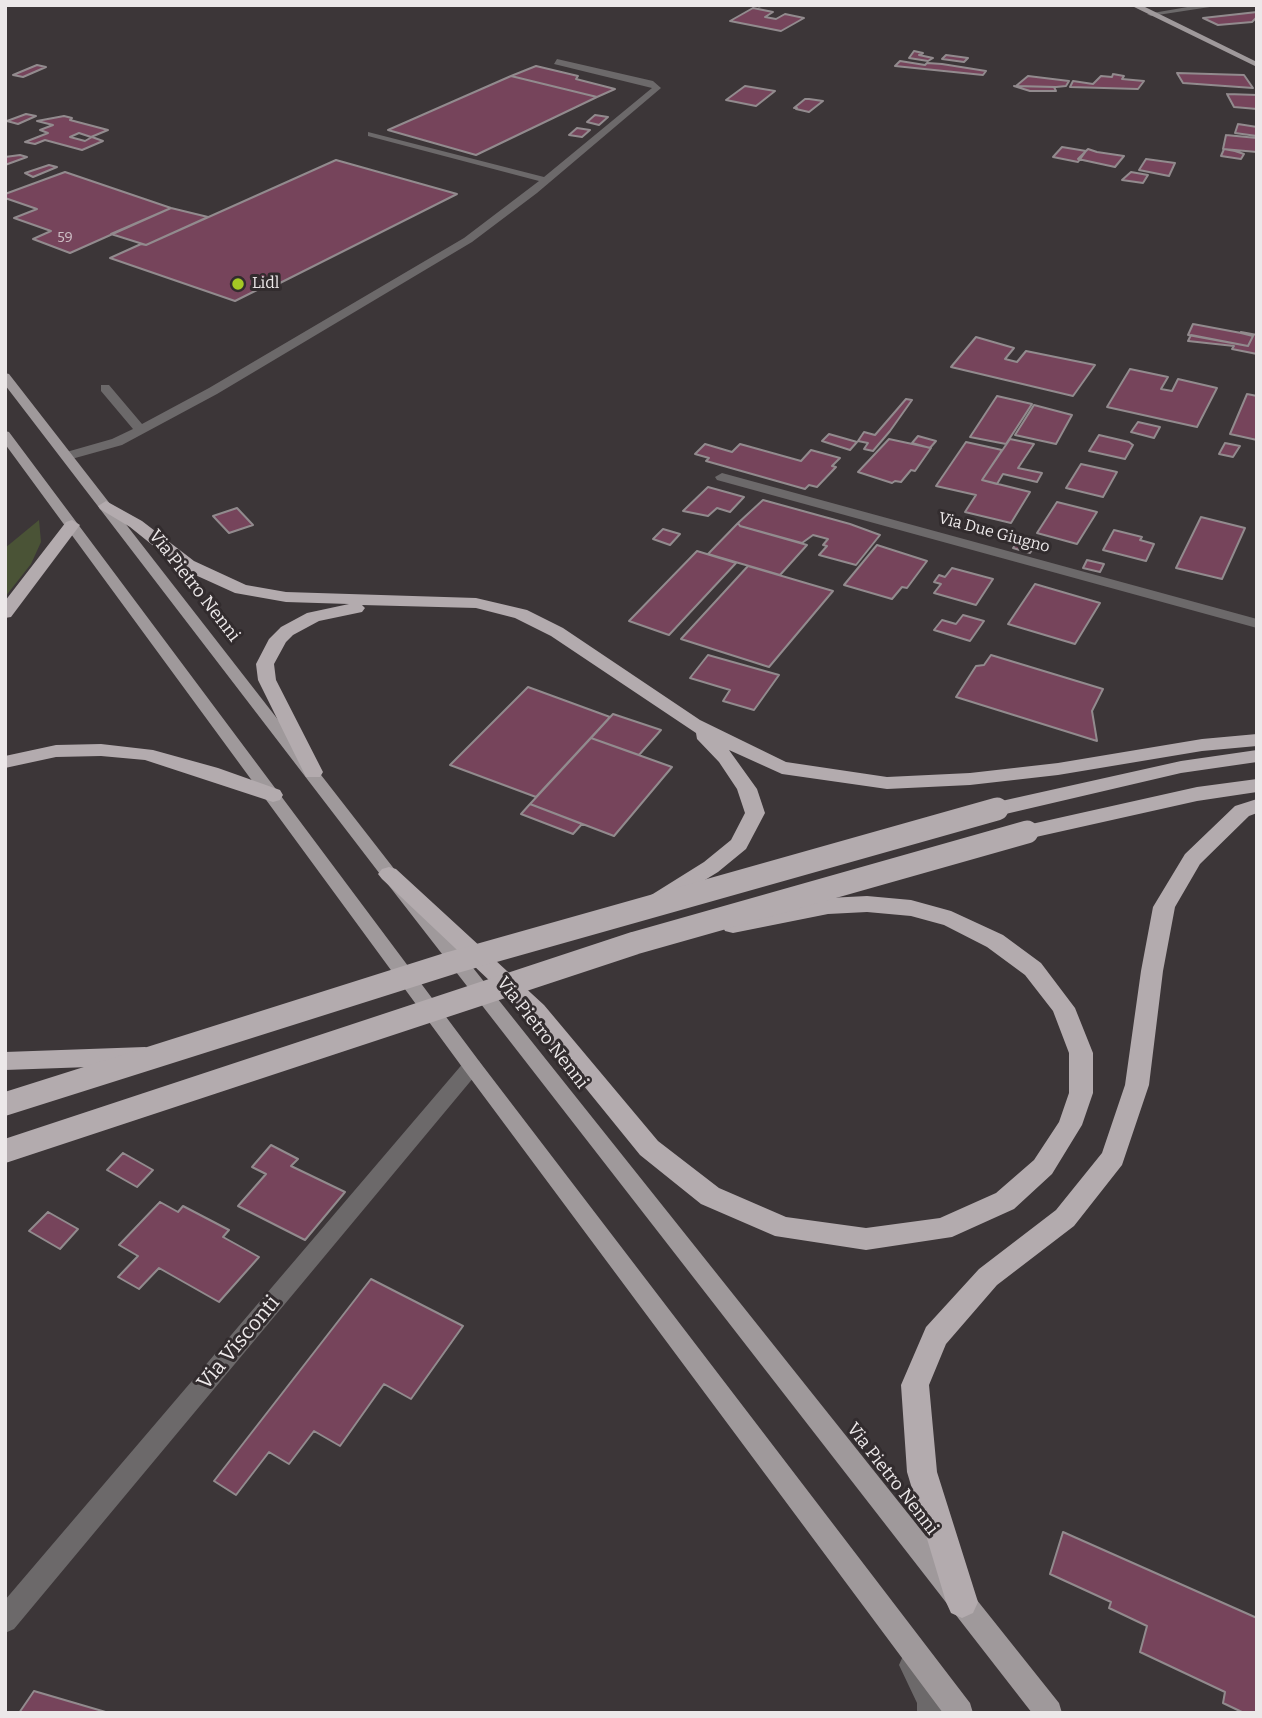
<!DOCTYPE html>
<html>
<head>
<meta charset="utf-8">
<style>
  body { margin:0 }
  #map { position:relative; width:1262px; height:1718px; overflow:hidden; background:#3c3638; font-family:Bitter,serif }
  canvas { display:block }
  .frame { position:absolute; inset:0; border:7px solid #ece8e9; pointer-events:none }
</style>
</head>
<body>
<div id="map">
<canvas width="1262" height="1718"></canvas>
<div class="frame"></div>
</div>
<script>
const ctx = document.querySelector('canvas').getContext('2d');
ctx.lineJoin = 'round';
function paint(path, color) { ctx.fillStyle = color; ctx.fill(path, 'evenodd'); }
const shape = rows => new Path2D(rows.map(r => 'M' + r).join(''));
function strokePath(path, color, width, dash) { ctx.strokeStyle = color; ctx.lineWidth = width; ctx.lineCap = dash ? 'butt' : 'round'; ctx.setLineDash(dash || []); ctx.stroke(path); }
function label(font, color, halo, rows, align = 'center') {
  ctx.font = font + ' Bitter,serif'; ctx.lineWidth = 6; ctx.setLineDash([]); ctx.textBaseline = 'middle'; ctx.strokeStyle = halo; ctx.fillStyle = color; for (const [text, x, y, turn = 0] of rows) {
    ctx.save(); ctx.translate(x, y); ctx.rotate((+turn || 0) * Math.PI / 180); ctx.textAlign = isNaN(turn) ? turn : align; if (halo) ctx.strokeText(text, 0, 0); ctx.fillText(text, 0, 0); ctx.restore();
  }
}
const green = shape([
  [39,520,41,542,31,564,5,597,5,548]
]);
const building = shape([
  [753,8,773,12,765,17,776,19,785,14,804,18,781,31,730,21,753,8],
  [1257,12,1257,17,1252,22,1218,25,1203,18,1257,12],
  [914,51,923,53,919,55,933,58,928,61,909,58,914,51],
  [946,55,968,58,964,62,942,59,946,55],
  [900,61,925,65,927,63,942,64,986,71,983,75,895,66,900,61],
  [37,65,46,67,23,77,13,75,37,65],
  [536,66,578,76,576,79,615,89,597,97,511,76,536,66],
  [1177,73,1244,75,1253,88,1183,83,1177,73],
  [1113,74,1124,76,1122,79,1144,81,1138,89,1070,87,1073,81,1093,84,1101,76,1112,77,1113,74],
  [511,76,597,97,476,155,388,130,511,76],
  [1028,76,1069,81,1066,86,1056,87,1016,86,1028,76],
  [745,86,775,91,756,106,726,100,745,86],
  [1014,86,1054,87,1056,91,1030,91,1014,86],
  [1227,94,1257,95,1257,109,1234,107,1227,94],
  [805,99,809,99,823,101,809,112,796,109,797,108,794,108,805,99],
  [26,114,36,116,18,124,7,121,26,114],
  [595,115,608,117,599,125,587,122,595,115],
  [64,116,72,118,70,120,108,130,91,137,79,133,70,137,85,141,92,137,103,141,82,150,45,140,35,144,25,142,48,133,40,130,53,125,37,121,64,116],
  [1238,124,1257,127,1257,136,1235,133,1238,124],
  [577,128,590,130,582,137,569,135,577,128],
  [1226,135,1257,138,1257,152,1223,149,1226,135],
  [1062,147,1086,151,1078,162,1053,157,1062,147],
  [1088,149,1097,152,1124,156,1115,167,1078,159,1088,149],
  [1224,149,1235,151,1244,154,1241,159,1221,156,1224,149],
  [20,155,27,157,5,165,5,157,20,155],
  [1146,159,1175,163,1169,176,1139,170,1146,159],
  [336,160,457,194,270,288,265,286,235,301,110,258,141,244,146,245,336,160],
  [49,165,57,167,33,177,25,173,49,165],
  [65,172,171,208,70,253,33,239,51,231,14,218,37,209,5,198,5,194,65,172],
  [1131,172,1148,175,1143,183,1122,180,1131,172],
  [171,208,208,217,146,245,111,234,171,208],
  [1193,324,1241,333,1253,336,1248,346,1188,335,1193,324],
  [1241,332,1257,335,1257,354,1232,349,1234,346,1188,341,1191,335,1248,346,1253,336,1241,332],
  [976,337,1014,348,1005,359,1017,362,1026,351,1095,365,1073,396,951,367,976,337],
  [1130,369,1168,377,1161,389,1172,391,1178,379,1217,388,1197,427,1107,407,1130,369],
  [1247,394,1257,396,1257,440,1230,434,1247,394],
  [997,396,1032,404,1006,444,970,437,997,396],
  [906,399,912,400,890,431,873,451,864,449,868,443,858,441,864,432,875,435,906,399],
  [1034,405,1072,415,1056,444,1015,435,1034,405],
  [1138,422,1160,427,1154,438,1131,432,1138,422],
  [829,434,857,442,850,450,822,441,829,434],
  [1099,435,1129,442,1133,445,1125,459,1089,451,1099,435],
  [918,436,936,441,930,448,912,443,918,436],
  [889,439,931,448,915,471,911,470,901,482,895,481,892,483,858,472,889,439],
  [1010,439,1034,444,1018,468,1042,473,1037,482,1003,474,997,484,982,480,1010,439],
  [966,442,1002,450,982,480,1030,492,1011,523,965,512,976,495,936,486,966,442],
  [1225,443,1240,446,1233,457,1219,454,1225,443],
  [705,444,732,452,740,444,801,461,811,450,840,458,832,466,836,467,817,487,809,485,805,489,706,461,709,458,695,454,705,444],
  [1081,464,1117,472,1103,497,1066,488,1081,464],
  [708,487,744,497,730,512,717,508,708,516,683,511,708,487],
  [763,500,850,524,880,535,856,565,819,555,827,546,823,545,828,539,813,535,802,543,740,526,738,523,763,500],
  [1057,502,1097,512,1077,544,1037,533,1057,502],
  [237,508,253,525,229,533,213,516,237,508],
  [1201,517,1245,528,1222,579,1176,568,1201,517],
  [738,523,740,526,807,545,780,575,708,554,738,523],
  [663,529,680,534,670,545,653,539,663,529],
  [1114,530,1142,537,1140,540,1154,544,1146,561,1103,550,1114,530],
  [1018,541,1035,545,1030,553,1013,548,1018,541],
  [877,545,927,561,907,588,902,587,892,599,844,585,877,545],
  [697,551,736,563,669,635,629,621,697,551],
  [1087,560,1104,564,1100,572,1083,568,1087,560],
  [748,566,833,591,769,667,681,639,748,566],
  [952,568,993,579,976,605,934,593,941,584,934,582,939,575,945,577,952,568],
  [1035,584,1100,603,1075,644,1008,624,1035,584],
  [963,615,984,621,970,641,934,630,942,620,956,624,963,615],
  [708,655,779,675,754,710,723,701,730,690,690,678,708,655],
  [991,655,1103,689,1092,711,1097,741,956,697,976,666,984,665,991,655],
  [528,687,610,717,536,797,450,765,528,687],
  [613,714,661,730,639,755,591,738,613,714],
  [591,738,672,767,614,836,530,804,591,738],
  [530,804,582,824,573,834,521,814,530,804],
  [271,1145,298,1159,291,1166,345,1192,305,1240,238,1206,266,1174,252,1167,271,1145],
  [123,1153,153,1170,137,1187,107,1170,123,1153],
  [160,1202,178,1212,183,1206,229,1230,223,1237,259,1257,219,1302,159,1268,139,1289,118,1277,138,1256,119,1245,160,1202],
  [48,1212,78,1229,60,1249,29,1231,48,1212],
  [371,1279,463,1326,411,1399,384,1384,340,1446,314,1431,289,1464,269,1452,236,1495,214,1481,371,1279],
  [1063,1532,1257,1618,1257,1713,1244,1713,1223,1703,1225,1692,1140,1652,1147,1626,1109,1608,1111,1602,1050,1574,1063,1532],
  [34,1691,109,1713,19,1713,34,1691]
]);
const minor = shape([
  [755,5,763,5,763,6,759,8,755,5],
  [1199,5,1223,5,1151,16,1147,14,1199,5],
  [557,59,653,81,661,88,537,193,472,242,217,394,122,445,68,460,63,459,63,453,112,439,133,429,101,391,101,385,109,385,142,424,209,388,464,238,539,181,368,136,368,132,544,177,652,88,554,64,557,59],
  [722,473,1257,619,1257,628,717,480,715,477,722,473],
  [472,1058,479,1061,482,1066,479,1071,14,1629,5,1633,5,1600,465,1061,472,1058],
  [912,1652,921,1656,944,1701,945,1713,917,1713,917,1703,899,1665,903,1656,912,1652]
]);
const major = shape([
  [1130,5,1141,5,1257,62,1257,67,1130,5],
  [5,373,9,374,395,870,1059,1703,1062,1713,1032,1713,383,878,5,385,5,373],
  [5,431,9,432,479,1061,970,1703,973,1713,943,1713,465,1071,5,444,5,431]
]);
const highway = shape([
  [106,501,142,521,194,561,246,585,286,592,476,598,527,610,563,628,700,720,786,762,887,777,970,773,1058,763,1202,739,1257,734,1257,746,1202,751,1058,775,970,785,887,789,782,774,729,750,757,789,765,813,746,849,718,872,656,910,648,907,645,902,648,897,704,862,731,840,745,813,737,789,719,762,697,739,696,733,551,636,515,618,476,608,362,605,365,608,362,612,319,621,293,635,286,642,274,664,276,680,323,772,320,777,306,777,258,680,256,664,269,639,281,627,307,613,349,604,286,602,235,593,182,569,130,527,100,509,98,506,106,501],
  [72,520,80,525,11,617,5,618,5,601,66,522,72,520],
  [101,744,153,750,218,768,280,790,283,795,280,800,273,802,145,760,101,756,56,757,5,768,5,756,56,745,101,744],
  [1257,750,1257,762,1181,773,997,816,990,814,987,809,990,804,997,802,1181,761,1257,750],
  [1257,779,1257,792,1197,801,1027,839,1020,837,1017,832,1020,827,1027,825,1197,787,1257,779],
  [1257,799,1257,813,1249,816,1200,864,1175,907,1163,971,1149,1085,1122,1165,1074,1226,997,1285,946,1344,929,1385,937,1472,978,1602,973,1613,962,1618,951,1613,946,1602,907,1472,901,1385,926,1327,979,1269,1056,1210,1102,1153,1125,1085,1141,971,1153,907,1185,854,1235,806,1257,799],
  [389,867,396,869,544,1005,658,1141,719,1188,786,1217,866,1228,940,1218,996,1193,1034,1160,1059,1122,1069,1093,1069,1053,1053,1011,1025,975,987,947,944,925,911,916,867,912,828,914,733,933,725,931,722,925,725,919,828,898,867,896,911,900,951,911,1003,935,1041,963,1075,1008,1093,1053,1093,1093,1082,1125,1052,1174,1014,1209,952,1237,866,1250,775,1236,701,1204,640,1155,528,1017,382,879,378,874,382,869,389,867],
  [145,1047,153,1050,157,1056,153,1062,145,1065,5,1070,5,1052,145,1047]
]);
const highwayBridge = shape([
  [5,1104,451,963,997,809],
  [5,1151,635,943,1027,832]
]);
const markers = [
  [238,284,7,"#a4c824"]
];
const numberNames = [
  ["59",65,238]
];
const farPoinames = [
  ["Lidl",252,284]
];
const farStreetnames = [
  ["Via Due Giugno",994,533,15]
];
const streetNames = [
  ["Via Pietro Nenni",194,586,52],
  ["Via Pietro Nenni",542,1033,52],
  ["Via Pietro Nenni",892,1479,52]
];
const nearStreetnames = [
  ["Via Visconti",239,1343,-50]
];
paint(green, '#4a5336');
paint(building, '#76445b');
strokePath(building, '#928b8e', 2);
paint(minor, '#6c696a');
paint(major, '#9f999b');
paint(highway, '#b3abae');
strokePath(highwayBridge, '#b3abae', 23);
for (const [x, y, r, color] of markers) { const dot = new Path2D(); dot.arc(x, y, r, 0, 2 * Math.PI); ctx.fillStyle = color; ctx.fill(dot); strokePath(dot, '#322c2e', 2.5); }
label('14px', '#cebfc6', null, numberNames);
label('16px', '#ece8e9', '#322c2e', farPoinames, 'left');
label('16px', '#ece8e9', '#322c2e', farStreetnames);
label('18px', '#ece8e9', '#322c2e', streetNames);
label('21px', '#ece8e9', '#322c2e', nearStreetnames);
</script>
</body>
</html>
